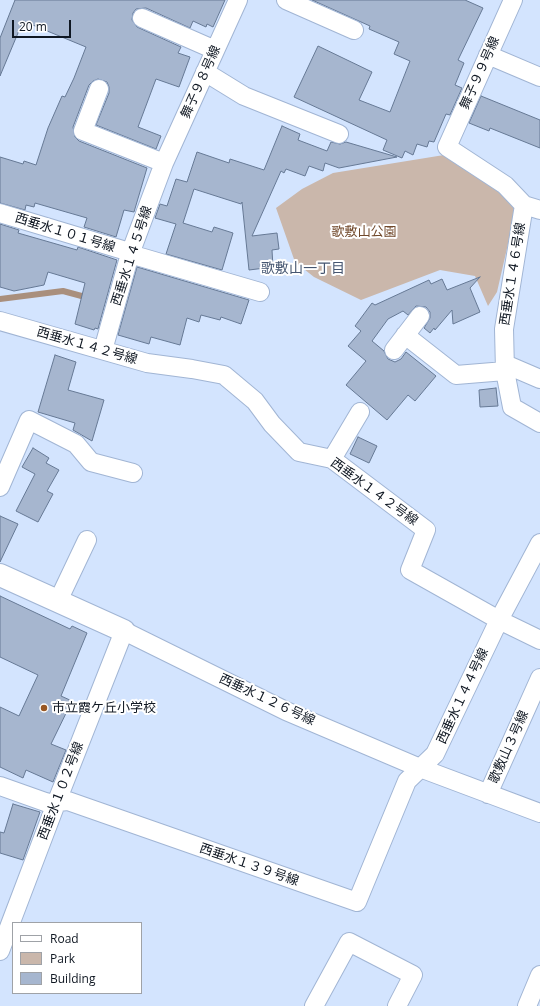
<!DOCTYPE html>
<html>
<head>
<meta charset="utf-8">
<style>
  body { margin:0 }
  #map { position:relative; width:540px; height:1006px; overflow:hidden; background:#d3e4fe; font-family:"Open Sans",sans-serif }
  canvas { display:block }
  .legend { position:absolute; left:12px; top:922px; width:130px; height:72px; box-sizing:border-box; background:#fff; border:1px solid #9fa2a7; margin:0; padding:5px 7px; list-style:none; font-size:12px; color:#0f1722 }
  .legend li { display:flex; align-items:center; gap:8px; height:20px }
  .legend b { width:20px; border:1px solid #9fa2a7 }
  .scale { position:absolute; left:12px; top:20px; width:59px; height:18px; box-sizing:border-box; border:2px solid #0f1722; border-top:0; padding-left:5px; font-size:12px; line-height:14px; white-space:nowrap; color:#0f1722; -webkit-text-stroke:3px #fff; paint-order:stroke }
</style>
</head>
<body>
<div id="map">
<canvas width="540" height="1006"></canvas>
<ul class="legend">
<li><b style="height:5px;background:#fff"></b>Road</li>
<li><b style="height:11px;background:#cab7ab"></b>Park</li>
<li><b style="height:11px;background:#a6b6cf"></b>Building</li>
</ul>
<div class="scale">20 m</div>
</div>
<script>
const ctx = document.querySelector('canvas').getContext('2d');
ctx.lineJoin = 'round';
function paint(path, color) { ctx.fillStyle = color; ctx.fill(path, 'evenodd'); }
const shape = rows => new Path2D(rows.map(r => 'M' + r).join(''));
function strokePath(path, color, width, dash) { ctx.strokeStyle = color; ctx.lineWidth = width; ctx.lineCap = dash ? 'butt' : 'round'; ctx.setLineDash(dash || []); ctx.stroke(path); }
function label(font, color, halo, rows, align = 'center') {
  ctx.font = font + ' "Open Sans","Noto Sans JP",sans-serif'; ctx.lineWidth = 4; ctx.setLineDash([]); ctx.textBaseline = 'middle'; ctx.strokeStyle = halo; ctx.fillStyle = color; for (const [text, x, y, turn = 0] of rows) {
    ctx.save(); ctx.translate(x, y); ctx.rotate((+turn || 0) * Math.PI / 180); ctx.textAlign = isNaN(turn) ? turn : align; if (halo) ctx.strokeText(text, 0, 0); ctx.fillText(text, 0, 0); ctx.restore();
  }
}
const green = shape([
  [444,155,510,197,516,209,497,292,488,306,475,276,440,270,361,300,314,277,295,262,276,208,302,189,333,173]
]);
const stream = shape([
  [0,299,63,291,89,298]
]);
const building = shape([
  [15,0,225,0,213,27,207,24,206,27,193,21,190,28,146,8,136,9,133,13,132,20,137,27,181,47,178,53,190,57,179,87,156,79,138,127,161,136,156,149,96,125,109,93,109,87,107,82,98,79,93,81,89,85,73,127,75,137,79,141,147,168,134,212,124,210,116,237,84,227,87,218,35,203,34,207,26,205,25,210,0,203,0,157,23,164,24,161,36,165,48,128,62,96,65,97,74,78,86,47,23,21,0,76,0,38,15,0],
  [312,0,465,0,483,8,458,60,464,63,455,85,462,88,450,115,446,114,434,142,429,141,427,147,417,144,413,155,405,151,402,158,383,150,387,140,294,97,318,46,372,72,359,100,390,112,410,61,394,54,399,42,369,29,370,26,312,0],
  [481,96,540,120,540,148,490,128,489,131,469,123,481,96],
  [282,126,300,134,298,140,327,151,331,142,340,144,346,142,397,157,339,168,325,163,323,171,309,166,305,176,286,169,284,173,281,171,252,236,277,233,279,249,272,250,273,267,249,270,242,202,241,204,194,189,183,223,212,232,214,227,233,233,222,270,166,254,176,224,155,218,160,204,167,206,176,179,187,182,197,152,229,163,230,159,264,170,282,126],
  [0,224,19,230,18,233,77,250,78,247,117,260,98,329,95,328,94,330,75,324,85,283,48,272,44,285,14,291,0,287,0,224],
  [137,267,249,300,241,324,221,317,220,320,201,315,199,322,187,318,180,345,151,337,149,344,118,335,137,267],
  [480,277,470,288,480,312,453,324,452,310,435,330,434,328,430,333,424,328,430,318,430,312,426,307,416,306,408,315,403,311,388,319,372,341,384,351,388,359,395,362,401,359,406,352,436,376,415,401,408,395,387,420,346,385,366,361,348,346,361,331,355,326,372,303,375,305,429,280,431,284,442,279,447,290,480,277],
  [55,355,76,362,68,390,104,400,92,441,73,430,75,423,38,412,55,355],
  [496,388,498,406,480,407,479,390,496,388],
  [358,437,377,446,369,463,350,454,358,437],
  [33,448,49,458,46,463,59,470,47,491,53,494,38,522,16,511,35,474,22,467,33,448],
  [0,516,18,524,0,562,0,516],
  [0,596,70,629,72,626,87,633,61,696,72,701,51,744,66,750,53,782,26,770,23,778,0,767,0,707,19,716,38,675,0,657,0,596],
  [13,804,40,812,23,860,0,853,0,832,4,833,13,804]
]);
const minor = shape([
  [286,0,354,30],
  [513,0,447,147,505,185,524,205,504,329,505,371,512,407,540,423],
  [142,18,215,50],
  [488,55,540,77],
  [205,72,244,96,339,134],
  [99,89,83,131,164,163],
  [524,205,540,210],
  [0,213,123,250,130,254,260,292],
  [0,321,147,363,192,369,224,375,255,401,272,424,299,452,332,459,426,530,410,570,499,620,540,640],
  [405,335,456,375,505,371],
  [103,350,130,254,164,163,238,0],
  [394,350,420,316],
  [505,364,540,379],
  [332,459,360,412],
  [0,487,29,420,76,444,91,462,133,473],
  [58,601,87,540],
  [0,786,48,803,68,801,357,902,407,781,435,754,499,620,540,543],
  [488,794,540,678],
  [0,951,57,801,124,631,286,711,420,768,540,813],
  [314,1006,349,942,413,975,397,1006],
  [527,1006,540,975]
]);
const tertiary = shape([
  [0,575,124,631]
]);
const markers = [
  [44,708,4,"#985723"]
];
const streetNames = [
  ["舞子９９号線",480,73,-66],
  ["舞子９８号線",201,82,-66],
  ["西垂水１０１号線",65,233,17],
  ["西垂水１４５号線",132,256,-72],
  ["西垂水１４６号線",513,274,-81],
  ["西垂水１４２号線",87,346,16],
  ["西垂水１４２号線",374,492,36],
  ["西垂水１４４号線",463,696,-65],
  ["西垂水１２６号線",267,700,25],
  ["歌敷山３号線",509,747,-66],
  ["西垂水１０２号線",61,791,-69],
  ["西垂水１３９号線",249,865,19]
];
const parkNames = [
  ["歌敷山公園",364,232]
];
const poiNames = [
  ["市立霞ケ丘小学校",52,708]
];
const neighbourhoodNames = [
  ["歌敷山一丁目",303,269]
];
paint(green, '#cab7ab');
strokePath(stream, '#a98f7d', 6);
paint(building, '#a6b6cf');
strokePath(building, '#667995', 1);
strokePath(minor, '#a1b5d4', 20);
strokePath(tertiary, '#a1b5d4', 24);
strokePath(minor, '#fff', 18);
strokePath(tertiary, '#fff', 22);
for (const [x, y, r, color] of markers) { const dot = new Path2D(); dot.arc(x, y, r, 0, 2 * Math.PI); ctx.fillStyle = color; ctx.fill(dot); strokePath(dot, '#fff', 1.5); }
label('13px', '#0f1722', '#fff', streetNames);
label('13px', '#71492b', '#fff', parkNames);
label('13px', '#0f1722', '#fff', poiNames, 'left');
label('14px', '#455671', '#fff', neighbourhoodNames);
</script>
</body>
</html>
